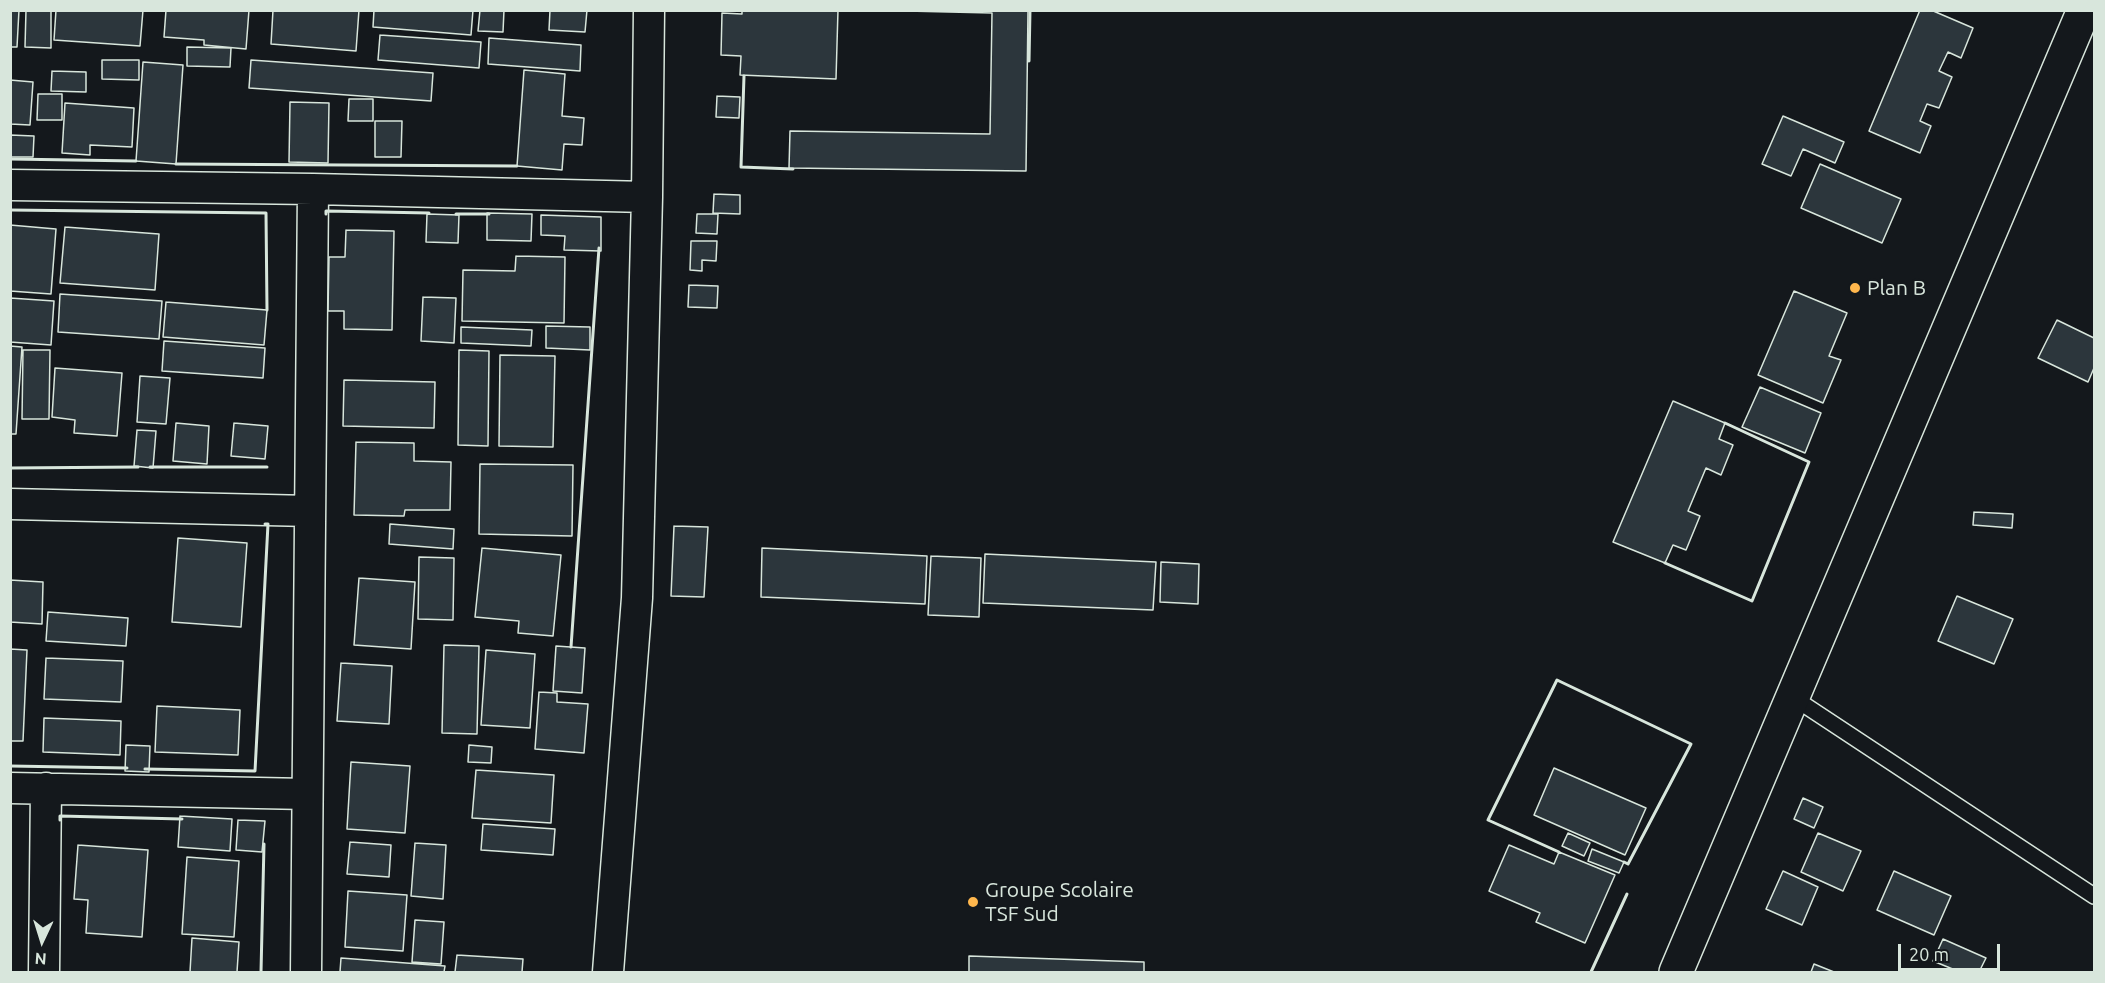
<!DOCTYPE html>
<html>
<head>
<meta charset="utf-8">
<style>
  body { margin:0 }
  #map { position:relative; width:2105px; height:983px; overflow:hidden; background:#14181c; font-family:Ubuntu,sans-serif }
  canvas { display:block }
  .frame { position:absolute; inset:0; border:12px solid #d8e6dc; pointer-events:none }
  .north { position:absolute; left:12px; top:911px; width:60px; height:60px; -webkit-text-stroke:4px #14181c; paint-order:stroke; rotate:184deg; font-size:16px; font-weight:700; line-height:24px; text-align:center; color:#d8e6dc }
  .north::after { content:''; display:block; margin:auto; width:21px; height:27px; background:#d8e6dc; clip-path:polygon(50% 0,100% 100%,50% 72%,0 100%) }
  .scale { position:absolute; left:1898px; top:944px; width:102px; height:27px; box-sizing:border-box; border:3px solid #d8e6dc; border-top:0; padding-left:8px; font-size:18px; line-height:21px; white-space:nowrap; color:#d8e6dc; -webkit-text-stroke:4px #14181c; paint-order:stroke }
</style>
</head>
<body>
<div id="map">
<canvas width="2105" height="983"></canvas>
<div class="frame"></div>
<div class="north">N</div>
<div class="scale">20 m</div>
</div>
<script>
const ctx = document.querySelector('canvas').getContext('2d');
ctx.lineJoin = 'round';
function paint(path, color) { ctx.fillStyle = color; ctx.fill(path, 'evenodd'); }
const shape = rows => new Path2D(rows.map(r => 'M' + r).join(''));
function strokePath(path, color, width, dash) { ctx.strokeStyle = color; ctx.lineWidth = width; ctx.lineCap = dash ? 'butt' : 'round'; ctx.setLineDash(dash || []); ctx.stroke(path); }
function label(font, color, halo, rows, align = 'center') {
  ctx.font = font + ' Ubuntu,sans-serif'; ctx.lineWidth = 4.5; ctx.setLineDash([]); ctx.textBaseline = 'middle'; ctx.strokeStyle = halo; ctx.fillStyle = color; for (const [text, x, y, turn = 0] of rows) {
    ctx.save(); ctx.translate(x, y); ctx.rotate((+turn || 0) * Math.PI / 180); ctx.textAlign = isNaN(turn) ? turn : align; if (halo) ctx.strokeText(text, 0, 0); ctx.fillText(text, 0, 0); ctx.restore();
  }
}
const building = shape([
  [10,10,19,10,17,47,10,47,10,10],
  [26,10,51,10,51,48,25,47,26,10],
  [56,10,143,10,140,46,54,40,56,10],
  [166,10,249,10,246,49,204,45,204,40,164,37,166,10],
  [273,10,359,10,356,51,271,44,273,10],
  [374,10,473,10,471,35,373,27,374,10],
  [480,10,504,10,503,32,478,31,480,10],
  [550,10,587,10,585,32,549,30,550,10],
  [742,10,838,10,836,79,740,75,741,56,721,55,722,13,742,14,742,10],
  [1028,10,1026,171,789,168,790,131,990,134,992,13,863,10,1028,10],
  [1920,10,1931,10,1973,28,1961,58,1948,52,1939,71,1952,77,1939,108,1927,104,1920,121,1931,126,1920,153,1869,131,1920,10],
  [380,35,481,42,479,68,378,60,380,35],
  [489,38,581,45,580,71,488,64,489,38],
  [187,47,231,48,230,67,187,66,187,47],
  [102,60,139,60,139,80,102,79,102,60],
  [251,60,433,73,431,101,249,88,251,60],
  [143,62,183,65,176,164,136,161,143,62],
  [524,70,565,74,562,116,584,118,582,145,564,144,562,170,517,166,524,70],
  [52,71,86,72,86,92,51,91,52,71],
  [10,80,33,82,30,125,10,124,10,80],
  [38,94,62,94,62,120,37,120,38,94],
  [717,96,740,97,739,118,716,117,717,96],
  [349,99,373,99,373,121,348,121,349,99],
  [290,102,329,103,328,163,289,162,290,102],
  [65,103,134,108,132,147,90,145,90,155,62,153,65,103],
  [1783,116,1844,142,1835,163,1803,149,1791,176,1762,164,1783,116],
  [375,121,402,121,401,157,375,157,375,121],
  [10,135,34,136,33,157,10,157,10,135],
  [1820,164,1901,199,1882,243,1801,208,1820,164],
  [714,194,740,195,740,214,713,213,714,194],
  [487,213,532,214,531,241,487,240,487,213],
  [427,214,459,215,458,243,426,242,427,214],
  [697,214,718,214,717,234,696,233,697,214],
  [541,215,601,217,601,251,564,250,565,236,541,235,541,215],
  [10,225,56,229,51,294,10,291,10,225],
  [65,227,159,234,155,290,60,283,65,227],
  [346,230,394,231,392,330,344,329,344,311,328,311,329,257,345,257,346,230],
  [691,241,717,241,716,261,702,260,702,271,690,270,691,241],
  [516,256,565,257,564,323,462,321,463,270,515,271,516,256],
  [689,285,718,286,717,308,688,307,689,285],
  [1794,291,1847,313,1829,356,1841,360,1823,403,1758,375,1794,291],
  [60,294,162,301,159,339,58,332,60,294],
  [423,297,456,298,454,343,421,341,423,297],
  [10,298,54,301,51,345,10,342,10,298],
  [166,302,267,310,264,345,163,337,166,302],
  [2057,320,2094,338,2094,368,2088,382,2038,358,2057,320],
  [546,326,590,327,590,350,546,348,546,326],
  [461,327,532,330,531,346,461,343,461,327],
  [164,341,265,348,263,378,162,371,164,341],
  [10,346,22,347,16,434,10,434,10,346],
  [23,350,50,350,49,419,22,419,23,350],
  [459,350,489,351,488,446,458,445,459,350],
  [500,355,555,356,553,447,499,446,500,355],
  [55,368,122,373,117,436,74,433,75,420,52,417,55,368],
  [140,376,170,378,166,424,137,422,140,376],
  [344,380,435,382,434,428,343,426,344,380],
  [1760,387,1821,413,1805,453,1742,427,1760,387],
  [1673,401,1725,423,1719,439,1733,445,1721,475,1706,468,1688,511,1700,516,1686,550,1673,545,1665,563,1613,542,1673,401],
  [176,423,209,426,207,464,173,461,176,423],
  [234,423,268,426,265,459,231,456,234,423],
  [137,430,156,431,153,468,134,466,137,430],
  [356,442,414,443,414,461,451,462,450,510,405,510,404,516,354,515,356,442],
  [480,464,573,465,572,536,479,534,480,464],
  [1974,512,2013,514,2012,528,1973,525,1974,512],
  [390,524,454,529,453,549,389,544,390,524],
  [674,526,708,527,704,597,671,596,674,526],
  [178,538,247,543,241,627,172,622,178,538],
  [482,548,561,555,553,636,518,633,519,621,475,617,482,548],
  [762,548,927,556,925,604,761,597,762,548],
  [985,554,1156,562,1153,610,983,603,985,554],
  [931,556,981,558,979,617,928,615,931,556],
  [419,557,454,558,453,620,418,619,419,557],
  [1161,562,1199,564,1198,604,1160,602,1161,562],
  [359,578,415,582,411,649,354,645,359,578],
  [10,580,43,582,42,624,10,622,10,580],
  [1957,596,2013,619,1994,664,1938,641,1957,596],
  [48,612,128,618,126,646,46,641,48,612],
  [444,645,479,646,477,734,442,733,444,645],
  [556,646,585,648,582,693,553,691,556,646],
  [10,649,27,650,23,741,10,741,10,649],
  [486,650,535,654,530,728,481,725,486,650],
  [46,658,123,661,121,702,44,699,46,658],
  [341,663,392,666,389,724,337,721,341,663],
  [539,692,557,693,557,702,588,704,584,753,535,749,539,692],
  [157,706,240,710,238,755,155,752,157,706],
  [44,718,121,721,120,755,43,752,44,718],
  [126,745,150,746,149,772,125,771,126,745],
  [469,745,492,747,491,763,468,762,469,745],
  [351,762,410,766,405,833,347,829,351,762],
  [1554,768,1646,808,1625,855,1534,815,1554,768],
  [476,770,554,775,551,823,472,818,476,770],
  [1803,798,1823,807,1814,828,1794,819,1803,798],
  [180,816,232,819,230,851,178,847,180,816],
  [238,820,265,821,262,852,236,850,238,820],
  [483,824,555,829,553,855,481,850,483,824],
  [1568,833,1590,843,1584,856,1562,846,1568,833],
  [1818,833,1861,851,1843,891,1801,872,1818,833],
  [350,842,391,845,389,877,347,874,350,842],
  [415,843,446,845,443,899,411,896,415,843],
  [78,845,148,850,142,937,86,933,88,900,74,899,78,845],
  [1509,845,1554,864,1559,852,1615,875,1585,943,1536,922,1540,913,1489,891,1509,845],
  [1592,849,1624,862,1619,873,1588,861,1592,849],
  [187,857,239,861,234,937,182,934,187,857],
  [1783,871,1818,887,1802,925,1766,909,1783,871],
  [1894,871,1951,896,1934,935,1877,910,1894,871],
  [348,891,407,895,403,951,345,947,348,891],
  [415,920,444,922,441,964,412,962,415,920],
  [192,938,239,942,237,972,190,972,192,938],
  [1943,939,1986,958,1979,972,1960,972,1933,961,1943,939],
  [457,955,523,959,522,972,455,972,457,955],
  [969,956,1144,962,1144,972,969,972,969,956],
  [341,958,445,966,444,972,340,972,341,958],
  [1814,964,1834,972,1811,972,1814,964]
]);
const service = shape([
  [1794,698,2094,896]
]);
const minor = shape([
  [10,185,313,189,647,197],
  [10,504,310,511],
  [10,788,307,794],
  [44,972,46,788],
  [306,972,313,189],
  [608,972,637,598,647,197,649,10]
]);
const secondary = shape([
  [1676,972,2084,10]
]);
const wall = shape([
  [1029,61,1030,10],
  [744,76,741,167,793,169],
  [10,159,136,161],
  [176,164,517,166],
  [10,210,266,213,267,310],
  [326,214,326,211,429,213],
  [456,214,489,214],
  [150,467,267,467],
  [10,468,138,467],
  [1665,563,1752,601,1809,462,1725,423],
  [571,647,599,248],
  [10,766,127,768],
  [145,769,255,771,268,524,265,524],
  [60,820,60,816,182,819],
  [1559,852,1488,820,1557,680,1691,744,1628,864,1624,862],
  [261,972,264,844],
  [1591,972,1627,894]
]);
const markers = [
  [1855,288,6,"#ffb74d"],
  [973,902,6,"#ffb74d"]
];
const poiNames = [
  ["Plan B",1867,288],
  ["Groupe Scolaire",985,890],
  ["TSF Sud",985,914]
];
paint(building, '#2c363c');
strokePath(building, '#d8e6dc', 1.5);
strokePath(service, '#d8e6dc', 18);
strokePath(minor, '#d8e6dc', 33);
strokePath(secondary, '#d8e6dc', 36);
strokePath(service, '#14181c', 15);
strokePath(minor, '#14181c', 30);
strokePath(secondary, '#14181c', 33);
strokePath(wall, '#d8e6dc', 3);
for (const [x, y, r, color] of markers) { const dot = new Path2D(); dot.arc(x, y, r, 0, 2 * Math.PI); ctx.fillStyle = color; ctx.fill(dot); strokePath(dot, '#14181c', 2); }
label('21px', '#d8e6dc', '#14181c', poiNames, 'left');
</script>
</body>
</html>
